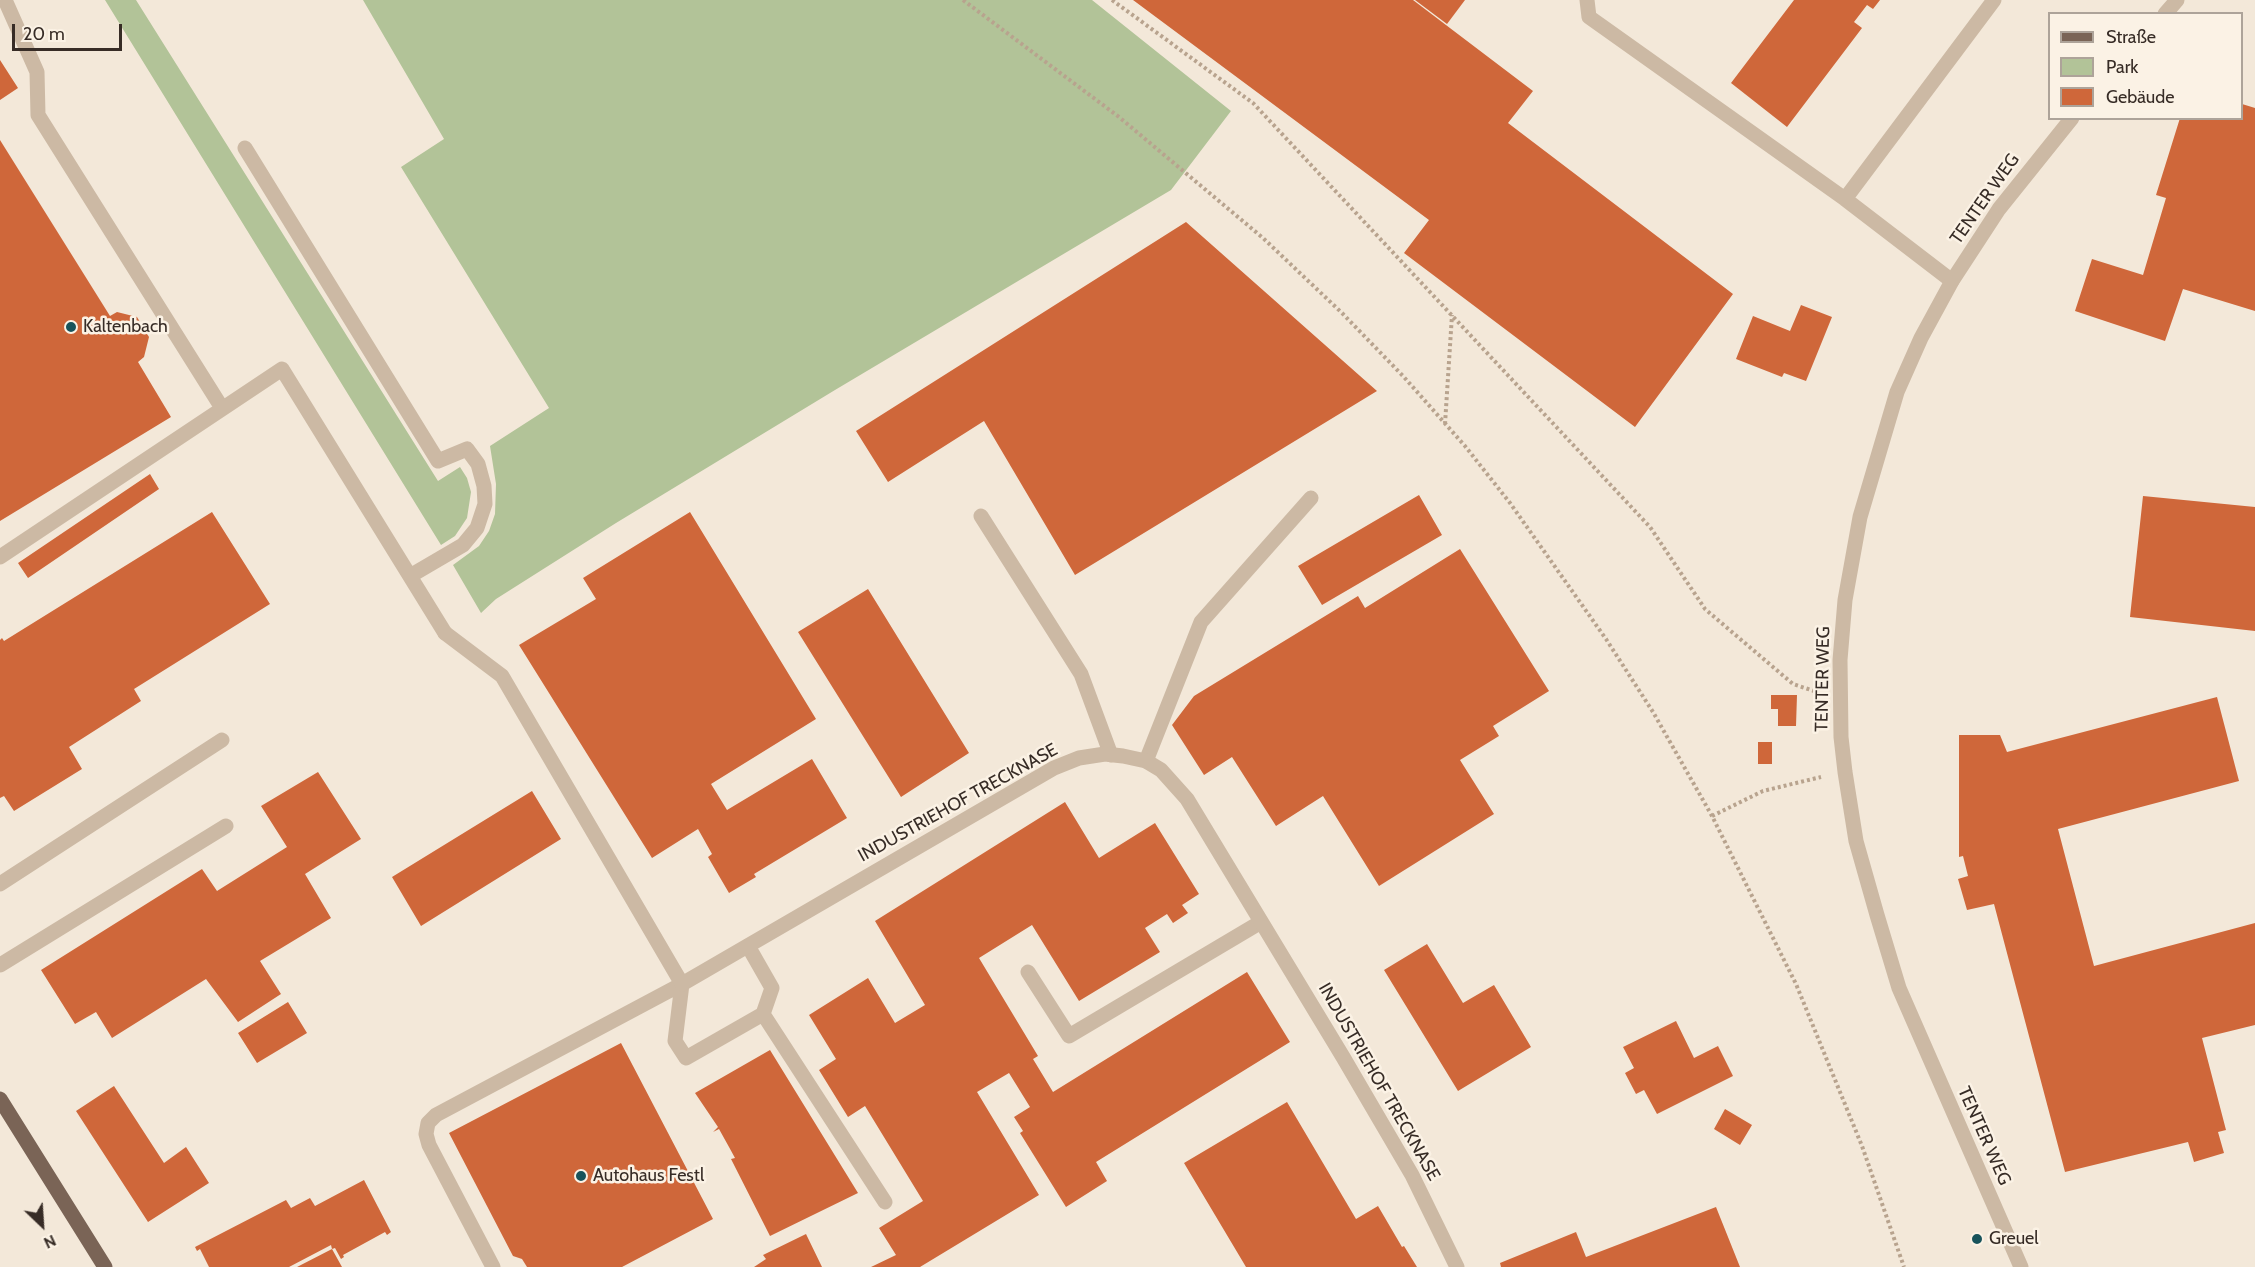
<!DOCTYPE html>
<html>
<head>
<meta charset="utf-8">
<style>
  body { margin:0 }
  #map { position:relative; width:2255px; height:1267px; overflow:hidden; background:#f3e8d9; font-family:Cabin,sans-serif }
  canvas { display:block }
  .legend { position:absolute; left:2048px; top:12px; width:195px; height:108px; box-sizing:border-box; background:#fbf2e5; border:2px solid #ada399; margin:0; padding:8px 10px; list-style:none; font-size:18px; color:#372c26 }
  .legend li { display:flex; align-items:center; gap:12px; height:30px }
  .legend b { width:30px; border:2px solid #ada399 }
  .north { position:absolute; left:12px; top:1195px; width:60px; height:60px; -webkit-text-stroke:4px #fbf2e5; paint-order:stroke; rotate:155deg; font-size:16px; font-weight:700; line-height:24px; text-align:center; color:#372c26 }
  .north::after { content:''; display:block; margin:auto; width:21px; height:27px; background:#372c26; clip-path:polygon(50% 0,100% 100%,50% 72%,0 100%) }
  .scale { position:absolute; left:12px; top:24px; width:110px; height:27px; box-sizing:border-box; border:3px solid #372c26; border-top:0; padding-left:8px; font-size:18px; line-height:21px; white-space:nowrap; color:#372c26; -webkit-text-stroke:4px #fbf2e5; paint-order:stroke }
</style>
</head>
<body>
<div id="map">
<canvas width="2255" height="1267"></canvas>
<ul class="legend">
<li><b style="height:8px;background:#7a6456"></b>Straße</li>
<li><b style="height:16px;background:#b2c398"></b>Park</li>
<li><b style="height:16px;background:#cf673a"></b>Gebäude</li>
</ul>
<div class="north">N</div>
<div class="scale">20 m</div>
</div>
<script>
const ctx = document.querySelector('canvas').getContext('2d');
ctx.lineJoin = 'round';
function paint(path, color) { ctx.fillStyle = color; ctx.fill(path, 'evenodd'); }
const shape = rows => new Path2D(rows.map(r => 'M' + r).join(''));
function strokePath(path, color, width, dash) { ctx.strokeStyle = color; ctx.lineWidth = width; ctx.lineCap = dash ? 'butt' : 'round'; ctx.setLineDash(dash || []); ctx.stroke(path); }
function label(font, color, halo, rows, align = 'center') {
  ctx.font = font + ' Cabin,sans-serif'; ctx.lineWidth = 5; ctx.setLineDash([]); ctx.textBaseline = 'middle'; ctx.strokeStyle = halo; ctx.fillStyle = color; for (const [text, x, y, turn = 0] of rows) {
    ctx.save(); ctx.translate(x, y); ctx.rotate((+turn || 0) * Math.PI / 180); ctx.textAlign = isNaN(turn) ? turn : align; if (halo) ctx.strokeText(text, 0, 0); ctx.fillText(text, 0, 0); ctx.restore();
  }
}
const green = shape([
  [105,0,136,0,438,481,460,467,467,478,471,492,467,518,455,536,441,545],
  [363,0,1092,0,1231,111,1171,190,835,390,616,523,496,599,481,613,453,565,479,546,489,531,495,514,496,484,490,446,549,408,401,167,444,139]
]);
const building = shape([
  [1133,0,1413,0,1533,91,1508,123,1733,294,1635,427,1404,253,1429,220],
  [1415,0,1465,0,1447,24],
  [1794,0,1880,0,1873,9,1867,5,1854,22,1862,28,1787,127,1731,83],
  [0,60,18,88,0,100],
  [2242,104,2255,108,2255,311,2183,289,2165,341,2075,311,2092,259,2143,275,2166,198,2156,195,2180,118,2242,118],
  [0,140,110,316,117,312,137,317,149,337,144,357,138,362,171,417,0,521],
  [1186,222,1377,391,1075,575,984,421,888,482,856,431],
  [1801,305,1832,317,1806,381,1784,373,1782,377,1736,359,1753,316,1790,331],
  [150,474,159,489,28,578,18,563],
  [1419,495,1442,535,1322,605,1298,566],
  [2143,496,2255,507,2255,631,2130,617],
  [212,512,270,604,134,689,141,701,69,747,82,769,14,811,4,796,0,798,0,640,2,638,4,641],
  [690,512,816,719,711,784,727,810,812,759,847,818,754,874,756,877,729,893,708,857,712,854,698,829,652,858,519,645,596,599,583,578],
  [1460,549,1549,691,1493,726,1499,736,1460,760,1494,814,1379,886,1323,796,1276,826,1232,757,1204,775,1172,725,1194,696,1358,596,1365,608],
  [868,589,969,753,901,797,798,632],
  [1771,695,1797,695,1796,726,1778,726,1778,709,1771,709],
  [2217,697,2239,781,2058,829,2094,966,2255,923,2255,1025,2202,1038,2226,1130,2218,1132,2224,1153,2194,1162,2188,1142,2065,1172,1994,904,1967,910,1958,879,1968,876,1963,856,1959,857,1959,735,2000,735,2007,752],
  [1758,742,1772,742,1772,764,1758,764],
  [318,772,361,839,305,874,331,918,260,961,281,994,238,1022,206,979,112,1038,96,1012,75,1024,41,970,202,869,217,891,287,847,261,806],
  [532,791,561,839,421,926,392,877],
  [1065,802,1099,858,1155,823,1199,894,1182,905,1188,913,1173,923,1167,914,1145,928,1160,952,1079,1001,1032,925,979,958,1038,1056,1033,1059,1053,1092,1247,972,1290,1042,1096,1162,1107,1181,1066,1207,1020,1133,1023,1131,1014,1117,1030,1107,1009,1073,977,1092,1039,1195,920,1267,871,1267,896,1255,879,1228,923,1201,865,1106,848,1117,819,1070,836,1059,809,1015,868,978,895,1023,925,1005,875,921],
  [1427,944,1463,1003,1494,985,1531,1047,1458,1091,1384,970],
  [288,1002,307,1033,257,1063,238,1033],
  [1676,1021,1694,1058,1718,1046,1733,1076,1657,1114,1644,1090,1636,1094,1625,1073,1634,1068,1623,1047],
  [621,1043,713,1219,622,1267,527,1267,522,1259,513,1256,449,1133],
  [770,1050,858,1193,770,1236,731,1159,735,1158,729,1147,719,1129,713,1132,718,1127,695,1093],
  [114,1086,164,1163,186,1147,209,1183,148,1222,76,1111],
  [1287,1102,1356,1219,1378,1206,1402,1247,1404,1246,1417,1267,1246,1267,1184,1163],
  [1725,1109,1752,1125,1740,1145,1714,1129],
  [364,1180,391,1232,387,1235,385,1232,343,1255,344,1257,341,1259,335,1248,332,1249,331,1245,289,1267,209,1267,200,1249,197,1251,195,1247,286,1200,291,1208,310,1198,315,1206],
  [1716,1207,1740,1267,1501,1267,1500,1263,1576,1232,1586,1257],
  [806,1234,822,1267,754,1267,766,1259,763,1255],
  [332,1249,342,1267,297,1267]
]);
const path = shape([
  [963,0,1119,117,1263,238,1342,313,1403,376,1465,446,1510,503,1606,639,1653,712,1712,816,1796,984,1862,1146,1904,1267],
  [1112,0,1253,103,1650,527,1705,609,1793,684,1814,691],
  [1445,424,1452,315],
  [1712,816,1763,791,1821,777]
]);
const lane = shape([
  [5,0,37,72,38,115,222,408],
  [1587,0,1589,17,1845,199,1952,281],
  [245,148,438,461,467,449,478,464,484,486,485,504,477,528,463,545,410,576],
  [1845,199,1994,0],
  [981,516,1081,674,1111,755],
  [0,557,282,369,445,633],
  [1146,761,1201,622,1311,498],
  [0,884,222,740],
  [748,946,772,988,763,1014],
  [0,965,226,826],
  [1028,972,1069,1036,1261,922],
  [682,984,675,1041,686,1058,763,1014,885,1202],
  [493,1267,429,1145,426,1134,428,1123,436,1115,682,984]
]);
const street = shape([
  [2165,14,2177,0],
  [445,633,502,676,682,984,1054,768,1079,758,1105,754,1123,756,1146,761,1161,770,1187,799,1343,1057,1412,1175,1457,1267],
  [2021,1267,1899,988,1877,915,1856,841,1845,772,1841,737,1840,660,1845,600,1860,517,1897,392,1921,338,1952,281,1999,209,2072,118]
]);
const primary = shape([
  [0,1099,105,1267]
]);
const markers = [
  [71,327,6,"#18535b"],
  [581,1176,6,"#18535b"],
  [1977,1239,6,"#18535b"]
];
const streetNames = [
  ["TENTER WEG",1985,199,-55],
  ["TENTER WEG",1823,679,-89],
  ["INDUSTRIEHOF TRECKNASE",958,803,-29],
  ["INDUSTRIEHOF TRECKNASE",1379,1082,60],
  ["TENTER WEG",1984,1136,66]
];
const poiNames = [
  ["Kaltenbach",83,327],
  ["Autohaus Festl",593,1176],
  ["Greuel",1989,1239]
];
paint(green, '#b2c398');
paint(building, '#cf673a');
strokePath(path, '#b8a38e', 4, [3, 3]);
strokePath(lane, '#ccb9a4', 15);
strokePath(street, '#ccb9a4', 15);
strokePath(primary, '#7a6456', 15);
for (const [x, y, r, color] of markers) { const dot = new Path2D(); dot.arc(x, y, r, 0, 2 * Math.PI); ctx.fillStyle = color; ctx.fill(dot); strokePath(dot, '#fbf2e5', 2); }
label('18px', '#372c26', '#fbf2e5', streetNames);
label('18px', '#372c26', '#fbf2e5', poiNames, 'left');
</script>
</body>
</html>
